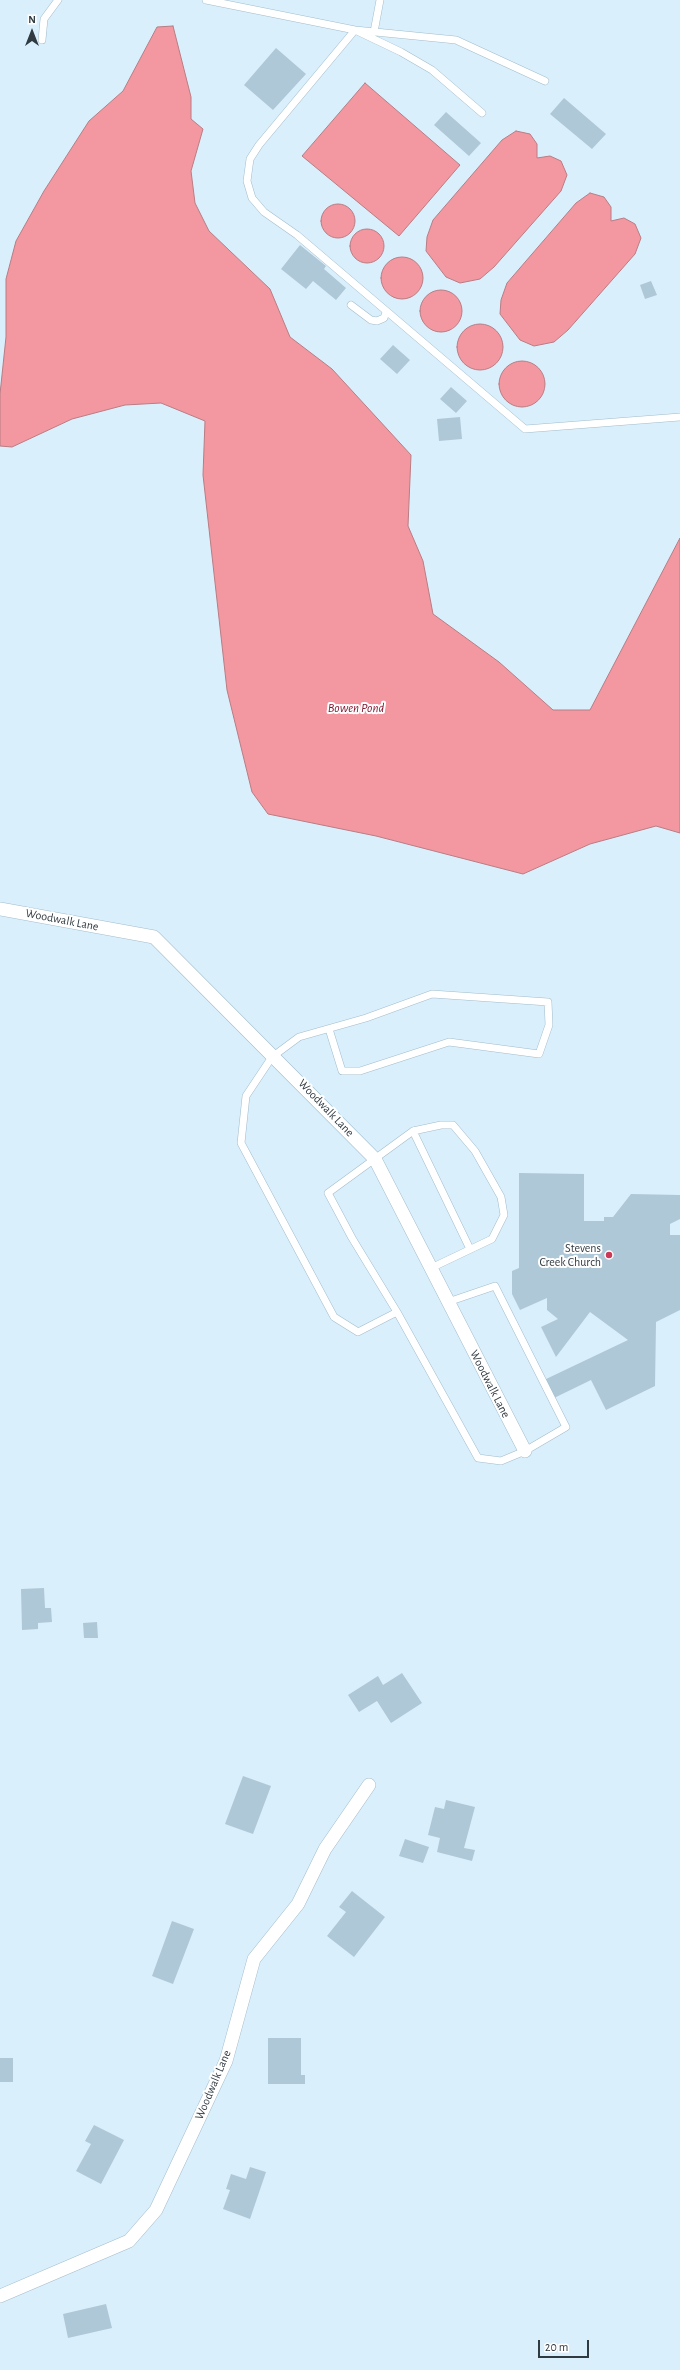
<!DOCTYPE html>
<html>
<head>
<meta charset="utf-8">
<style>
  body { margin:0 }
  #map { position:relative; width:680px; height:2370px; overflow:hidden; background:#daeffc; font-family:"Alegreya Sans",sans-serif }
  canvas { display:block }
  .north { position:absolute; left:12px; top:12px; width:40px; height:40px; -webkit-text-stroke:3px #fff; paint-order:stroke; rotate:0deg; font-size:11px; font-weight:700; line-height:16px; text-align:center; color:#303a41 }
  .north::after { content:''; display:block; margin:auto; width:14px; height:18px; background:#303a41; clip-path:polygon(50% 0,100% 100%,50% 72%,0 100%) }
  .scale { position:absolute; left:538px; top:2340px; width:51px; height:18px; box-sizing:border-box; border:2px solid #303a41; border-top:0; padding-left:5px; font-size:12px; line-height:14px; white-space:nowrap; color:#303a41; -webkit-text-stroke:3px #fff; paint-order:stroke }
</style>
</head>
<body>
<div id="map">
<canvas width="680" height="2370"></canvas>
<div class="north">N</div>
<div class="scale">20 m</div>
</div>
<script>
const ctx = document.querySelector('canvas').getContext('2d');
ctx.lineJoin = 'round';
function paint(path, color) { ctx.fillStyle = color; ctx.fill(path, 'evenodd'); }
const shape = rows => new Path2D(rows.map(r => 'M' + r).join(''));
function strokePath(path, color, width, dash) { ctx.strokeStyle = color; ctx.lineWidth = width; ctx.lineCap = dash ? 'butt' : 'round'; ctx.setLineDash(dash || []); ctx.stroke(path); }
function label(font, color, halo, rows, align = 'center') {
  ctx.font = font + ' "Alegreya Sans",sans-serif'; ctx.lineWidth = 4; ctx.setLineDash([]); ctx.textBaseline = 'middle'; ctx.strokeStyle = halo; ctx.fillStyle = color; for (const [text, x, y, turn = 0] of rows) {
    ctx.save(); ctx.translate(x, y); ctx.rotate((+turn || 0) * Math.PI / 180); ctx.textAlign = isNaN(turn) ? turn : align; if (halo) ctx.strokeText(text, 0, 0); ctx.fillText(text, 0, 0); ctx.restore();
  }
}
const water = shape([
  [173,26,191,97,191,119,203,129,191,171,195,203,209,231,270,289,290,337,332,369,411,455,408,526,423,561,433,614,499,662,553,710,590,710,680,538,680,833,656,826,590,844,523,874,376,836,268,814,252,792,227,690,203,475,205,421,161,403,125,405,72,419,12,447,0,446,0,394,6,337,6,279,16,241,44,191,89,121,123,91,157,27,173,26],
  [365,83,460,165,399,236,302,156,365,83],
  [516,131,530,134,537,144,537,158,550,156,561,161,567,175,561,191,494,267,480,279,460,283,446,277,426,251,427,237,433,220,502,140,516,131],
  [590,193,604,197,611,207,611,221,624,218,635,224,641,238,635,254,568,330,554,342,534,346,520,340,500,314,501,300,507,283,576,203,590,193],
  '321 221a17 17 0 1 1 34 0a17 17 0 1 1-34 0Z',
  '350 246a17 17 0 1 1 34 0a17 17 0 1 1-34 0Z',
  '381 278a21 21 0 1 1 42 0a21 21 0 1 1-42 0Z',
  '420 311a21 21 0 1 1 42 0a21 21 0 1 1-42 0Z',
  '457 347a23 23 0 1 1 46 0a23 23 0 1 1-46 0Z',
  '499 384a23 23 0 1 1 46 0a23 23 0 1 1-46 0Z'
]);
const building = shape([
  [276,48,306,74,273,110,244,85],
  [564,98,606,134,592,149,550,114],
  [446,112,481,143,469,156,434,125],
  [300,245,326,266,324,269,346,288,336,300,313,281,306,289,281,269],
  [651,281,657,295,645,299,640,285],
  [393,345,410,360,397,374,380,359],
  [451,387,467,401,456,413,440,399],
  [460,417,462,439,439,441,437,419],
  [519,1173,584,1174,584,1221,604,1221,604,1217,613,1217,631,1194,680,1195,680,1219,670,1224,670,1235,680,1235,680,1310,656,1322,655,1386,606,1410,591,1380,552,1399,544,1380,628,1340,590,1312,556,1357,541,1327,558,1319,547,1310,547,1298,520,1310,512,1294,512,1271,519,1268],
  [44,1588,45,1608,51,1608,52,1622,38,1623,38,1629,22,1630,21,1589],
  [97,1622,98,1638,84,1638,83,1623],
  [402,1673,422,1703,391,1723,377,1701,359,1712,348,1695,378,1676,383,1685],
  [243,1776,271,1786,253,1834,225,1824],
  [446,1800,475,1807,464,1848,475,1850,472,1861,437,1852,440,1838,428,1835,435,1807,444,1809],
  [405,1839,429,1847,423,1863,399,1856],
  [352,1891,385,1917,354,1957,327,1936,346,1912,339,1907],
  [172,1921,194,1929,173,1984,152,1976],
  [268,2038,301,2038,301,2075,305,2075,305,2084,268,2084],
  [0,2058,13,2058,13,2082,0,2082],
  [94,2125,124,2140,101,2184,76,2171,91,2144,85,2141],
  [250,2167,266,2172,250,2219,223,2209,230,2190,226,2189,231,2174,246,2179],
  [106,2304,112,2328,68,2338,63,2314]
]);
const service = shape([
  [206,0,355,30,456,40,545,81],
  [374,32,380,0],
  [42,40,44,19,58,0],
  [482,113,432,70,401,52,355,30,259,145,250,159,247,181,252,198,264,212,297,235,525,429,680,417],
  [351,305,371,320,377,321,384,318,386,312],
  [329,1029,342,1071,360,1071,449,1042,539,1054,549,1025,548,1002,432,994,366,1018,299,1037,272,1057,246,1096,241,1143,334,1317,358,1332,397,1312],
  [413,1131,470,1249],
  [431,1268,492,1239,504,1215,501,1197,475,1151,453,1125,441,1125,413,1131,328,1193,352,1238,397,1312,478,1458,501,1461,525,1451,566,1427,495,1286,448,1302]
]);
const minor = shape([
  [0,909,154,937,375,1159,525,1451],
  [0,2296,129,2241,156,2210,226,2061,254,1959,298,1904,325,1849,369,1785]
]);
const markers = [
  [609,1255,4,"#ca3a56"]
];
const streetNames = [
  ["Woodwalk Lane",62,920,11],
  ["Woodwalk Lane",326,1108,46],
  ["Woodwalk Lane",490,1384,63],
  ["Woodwalk Lane",213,2085,-67]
];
const poiNames = [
  ["Stevens",601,1248],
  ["Creek Church",601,1262]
];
const waterNames = [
  ["Bowen Pond",356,708]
];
paint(water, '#f398a1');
strokePath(water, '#b87c84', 1);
paint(building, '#aec8d7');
strokePath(service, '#a2bccb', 8);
strokePath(minor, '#a2bccb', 14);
strokePath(service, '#fff', 7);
strokePath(minor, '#fff', 13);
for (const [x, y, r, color] of markers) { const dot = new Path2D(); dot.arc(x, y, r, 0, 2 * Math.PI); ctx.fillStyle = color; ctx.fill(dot); strokePath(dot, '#fff', 1.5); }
label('12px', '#303a41', '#fff', streetNames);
label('12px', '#303a41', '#fff', poiNames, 'right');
label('italic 13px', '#7f152f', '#fff', waterNames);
</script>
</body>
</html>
